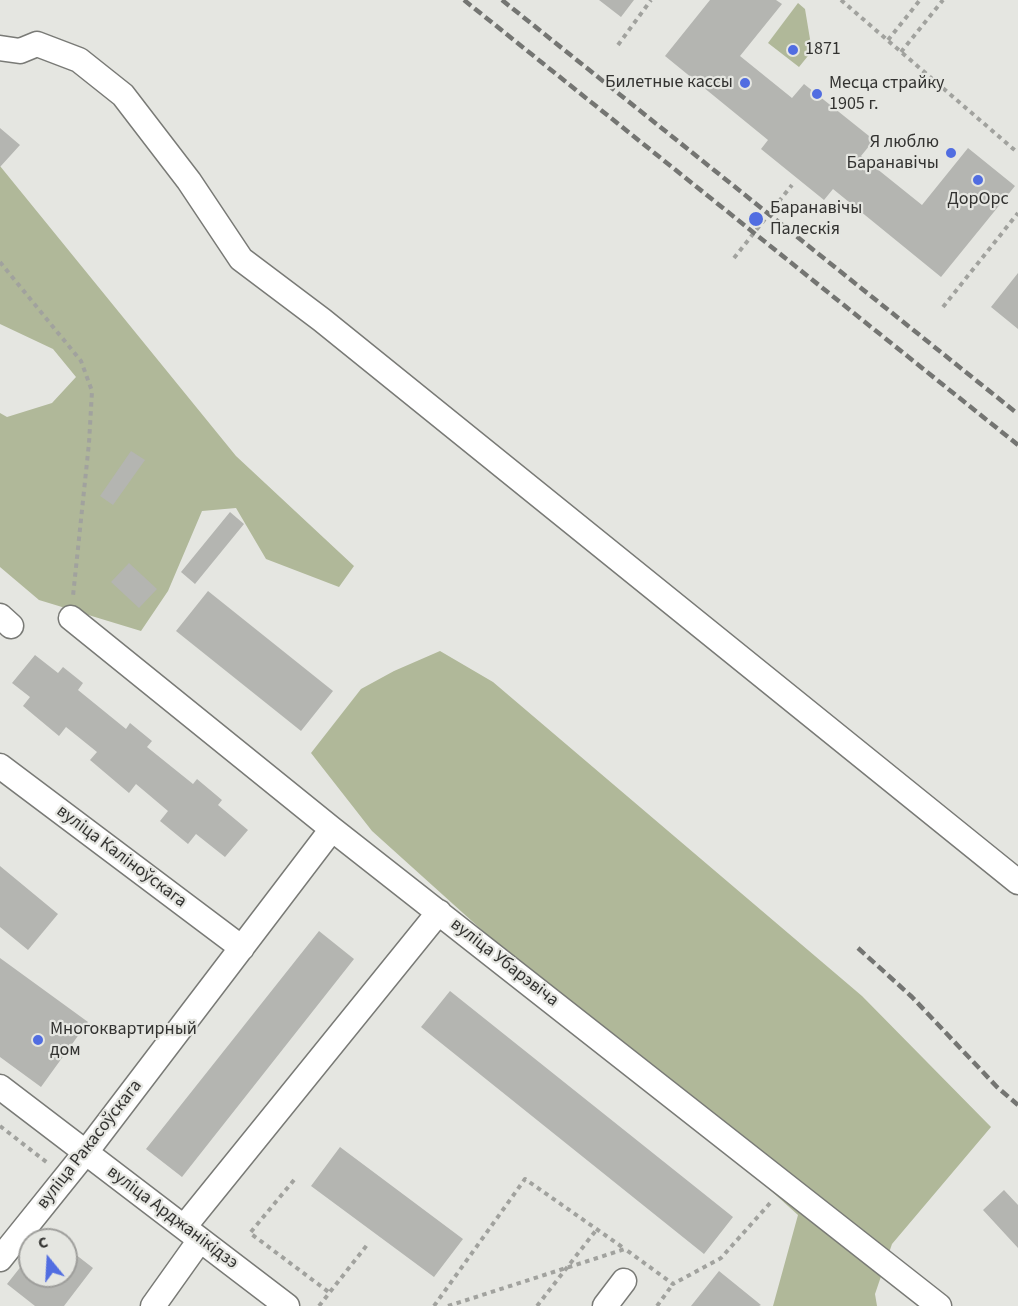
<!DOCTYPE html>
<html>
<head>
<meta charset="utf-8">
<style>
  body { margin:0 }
  #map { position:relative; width:1018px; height:1306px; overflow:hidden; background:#e5e6e1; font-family:"Source Sans 3",sans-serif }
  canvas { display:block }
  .north { position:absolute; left:18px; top:1228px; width:60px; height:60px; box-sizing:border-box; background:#e5e6e1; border:2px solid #9e9e9b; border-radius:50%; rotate:342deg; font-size:16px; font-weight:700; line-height:24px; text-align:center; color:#333331 }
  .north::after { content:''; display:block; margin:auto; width:21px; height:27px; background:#516de1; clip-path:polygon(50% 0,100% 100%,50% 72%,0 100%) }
</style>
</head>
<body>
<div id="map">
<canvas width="1018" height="1306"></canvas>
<div class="north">С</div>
</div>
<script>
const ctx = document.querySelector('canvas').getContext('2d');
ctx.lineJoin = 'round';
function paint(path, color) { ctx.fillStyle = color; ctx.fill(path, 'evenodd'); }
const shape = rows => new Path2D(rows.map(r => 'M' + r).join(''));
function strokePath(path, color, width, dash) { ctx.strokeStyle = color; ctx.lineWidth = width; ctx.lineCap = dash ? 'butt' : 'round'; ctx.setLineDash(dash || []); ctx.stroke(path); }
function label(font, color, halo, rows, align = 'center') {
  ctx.font = font + ' "Source Sans 3",sans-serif'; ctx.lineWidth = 4.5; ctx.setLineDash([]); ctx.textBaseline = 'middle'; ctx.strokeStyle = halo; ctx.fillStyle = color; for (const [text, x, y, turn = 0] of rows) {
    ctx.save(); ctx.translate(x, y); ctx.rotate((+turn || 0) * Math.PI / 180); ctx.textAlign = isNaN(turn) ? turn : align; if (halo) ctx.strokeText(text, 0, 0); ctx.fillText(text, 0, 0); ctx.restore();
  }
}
const green = shape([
  [798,3,805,9,812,51,799,67,768,43],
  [0,166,236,456,354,566,339,587,266,559,236,508,202,511,168,591,141,631,39,600,0,567,0,413,7,417,52,403,76,377,53,349,0,324],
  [440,651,493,682,862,996,991,1127,892,1244,875,1294,877,1306,773,1306,798,1215,372,831,311,753,361,689,394,671]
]);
const building = shape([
  [599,0,634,0,621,17],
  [710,0,776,0,782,4,740,56,792,98,804,84,874,140,861,156,922,205,968,148,1015,186,941,277,833,189,824,200,761,149,768,140,665,56],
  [0,128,20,145,0,167],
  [1018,273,1018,329,991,307],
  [131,451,145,460,113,505,100,496],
  [230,512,244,524,195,584,181,572],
  [129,563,157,589,139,608,111,582],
  [208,591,333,691,301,731,176,631],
  [35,655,58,673,63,667,83,683,78,690,126,729,130,723,152,741,147,747,193,784,197,779,222,800,218,805,248,830,225,857,196,834,188,844,160,821,168,811,136,784,129,793,90,760,97,752,66,727,59,736,23,706,30,697,12,683],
  [0,866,58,914,28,950,0,927],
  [319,931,354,959,182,1177,146,1149],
  [0,958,88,1022,41,1087,0,1057],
  [450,991,733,1217,704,1254,421,1027],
  [340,1147,463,1239,434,1277,311,1186],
  [1004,1190,1018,1205,1018,1248,983,1210],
  [66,1247,93,1268,64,1306,35,1306,7,1284,30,1255,30,1276,66,1276],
  [719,1271,761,1305,759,1306,691,1306]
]);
const path = shape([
  [841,0,1018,153],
  [888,40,920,0],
  [618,45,651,0],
  [901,52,943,0],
  [734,258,792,185],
  [0,262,81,361,92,391,89,443,73,596],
  [943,307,1018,213],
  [0,1126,49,1164],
  [294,1180,250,1233,330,1293],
  [319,1306,367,1245],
  [434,1306,525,1179,625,1249],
  [448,1306,625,1249,673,1284,721,1258,771,1202],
  [537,1306,597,1229],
  [657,1306,673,1284]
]);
const minor = shape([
  [0,48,20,51,37,44,79,60,123,95,189,181,241,259,322,320,1018,882],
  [0,616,11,626],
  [71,618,332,829,939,1306],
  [0,766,242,948],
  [0,1087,287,1306],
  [184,1227,439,912],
  [0,1259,86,1152,332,829],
  [153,1306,200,1240],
  [605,1306,624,1281]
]);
const rail = shape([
  [464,0,1018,445],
  [502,0,1018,414],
  [858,948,912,997,997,1087,1018,1105]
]);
const markers = [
  [793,50,6,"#516de1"],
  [745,83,6,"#516de1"],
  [817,94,6,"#516de1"],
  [951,153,6,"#516de1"],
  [978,180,6,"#516de1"],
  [756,219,8,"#516de1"],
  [38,1040,6,"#516de1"]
];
const poiNames = [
  ["1871",805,50],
  ["Билетные кассы",733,83,"right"],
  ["Месца страйку",829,84],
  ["1905 г.",829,105],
  ["Я люблю",939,143,"right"],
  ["Баранавічы",939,164,"right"],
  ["ДорОрс",978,200,"center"],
  ["Баранавічы",770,209],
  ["Палескія",770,230],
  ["Многоквартирный",50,1030],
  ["дом",50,1051]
];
const streetNames = [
  ["вуліца Каліноўскага",121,857,37],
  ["вуліца Убарэвіча",504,963,38],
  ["вуліца Ракасоўскага",90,1145,-52],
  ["вуліца Арджанікідзэ",172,1218,37]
];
paint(green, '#b0b899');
paint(building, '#b4b5b1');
strokePath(minor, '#797a76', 27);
strokePath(path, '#a1a29e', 4, [4.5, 4.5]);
strokePath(minor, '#fff', 24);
strokePath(rail, '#747572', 4.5, [9, 4.5]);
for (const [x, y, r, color] of markers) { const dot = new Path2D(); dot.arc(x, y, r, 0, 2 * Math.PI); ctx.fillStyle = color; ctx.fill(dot); strokePath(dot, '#e5e6e1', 2); }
label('18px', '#333331', '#e5e6e1', poiNames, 'left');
label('18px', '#333331', '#e5e6e1', streetNames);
</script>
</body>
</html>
